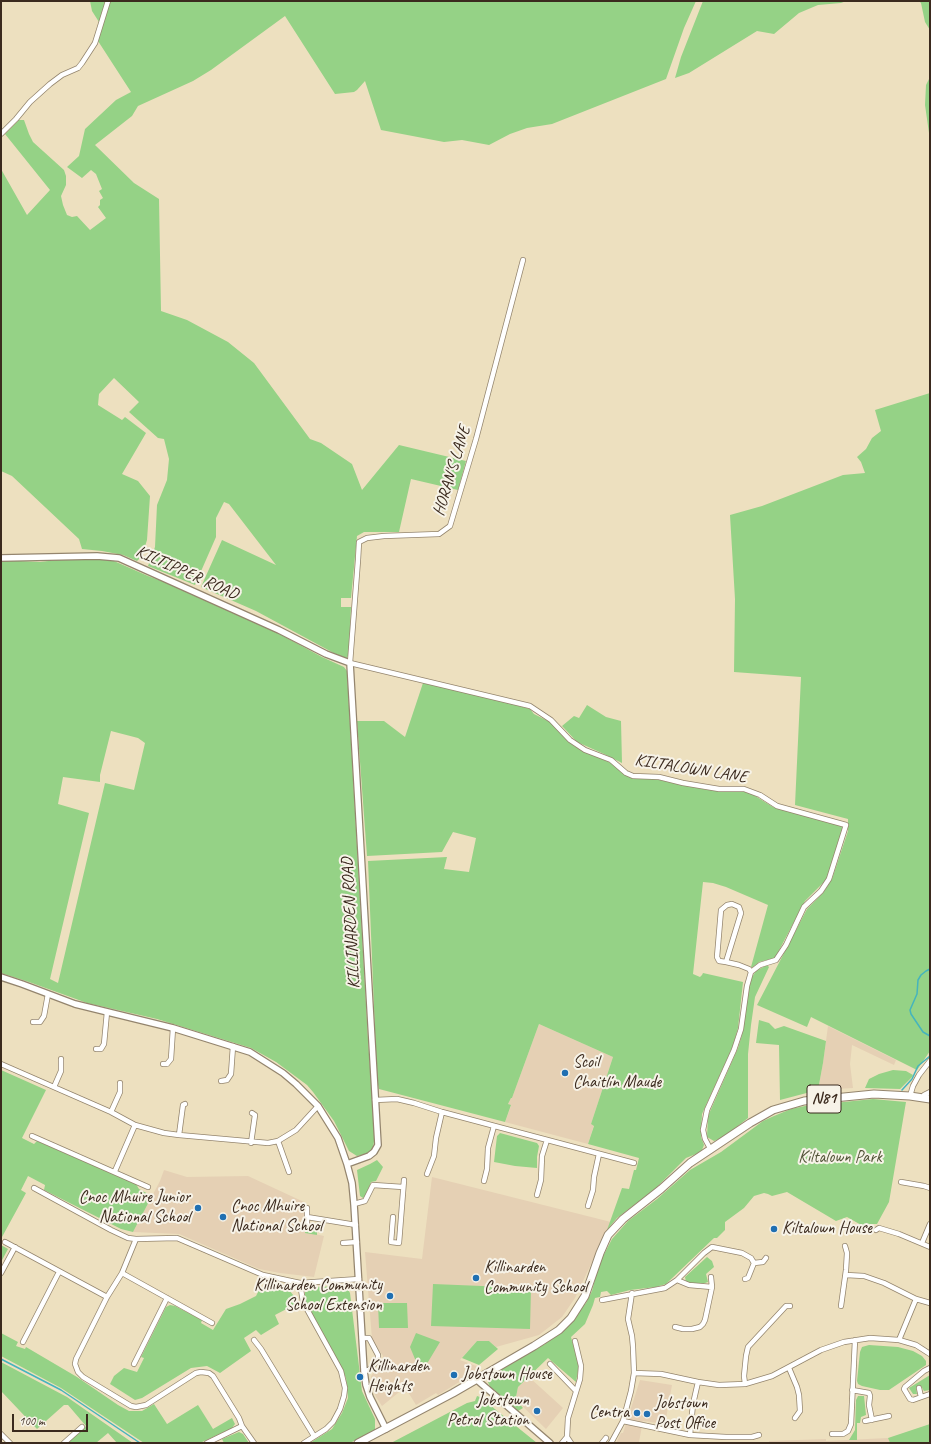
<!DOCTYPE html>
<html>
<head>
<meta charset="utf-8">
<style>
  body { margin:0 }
  #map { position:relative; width:931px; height:1444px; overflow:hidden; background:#ede0bf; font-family:Caveat,sans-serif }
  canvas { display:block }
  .frame { position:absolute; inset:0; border:2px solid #3b2a1e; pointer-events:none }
  .scale { position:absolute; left:12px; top:1414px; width:76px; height:18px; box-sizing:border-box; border:2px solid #3b2a1e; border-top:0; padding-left:5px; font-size:12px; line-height:14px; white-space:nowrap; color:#3b2a1e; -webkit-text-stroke:3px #f7f3e8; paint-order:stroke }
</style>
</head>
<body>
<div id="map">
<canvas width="931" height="1444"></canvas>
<div class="frame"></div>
<div class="scale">100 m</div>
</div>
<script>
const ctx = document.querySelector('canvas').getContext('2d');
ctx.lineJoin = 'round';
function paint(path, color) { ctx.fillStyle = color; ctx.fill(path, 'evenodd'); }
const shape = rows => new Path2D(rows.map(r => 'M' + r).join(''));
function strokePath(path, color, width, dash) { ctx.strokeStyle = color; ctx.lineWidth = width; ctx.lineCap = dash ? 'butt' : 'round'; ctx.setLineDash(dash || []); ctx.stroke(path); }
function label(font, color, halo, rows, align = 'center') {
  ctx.font = font + ' Caveat,sans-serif'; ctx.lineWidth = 4; ctx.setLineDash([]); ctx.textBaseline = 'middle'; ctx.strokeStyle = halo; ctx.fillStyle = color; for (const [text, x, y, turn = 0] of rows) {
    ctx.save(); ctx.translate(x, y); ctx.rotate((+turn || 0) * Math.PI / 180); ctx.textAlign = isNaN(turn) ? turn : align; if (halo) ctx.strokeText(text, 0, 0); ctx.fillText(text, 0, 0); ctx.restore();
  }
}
const built = shape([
  [539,1024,613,1057,591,1124,594,1125,588,1144,505,1122,511,1106,508,1104,511,1098,512,1098],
  [828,1026,896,1060,894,1065,852,1045,850,1064,853,1088,818,1090,823,1063],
  [164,1170,187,1177,248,1176,304,1202,305,1232,324,1236,314,1277,280,1273,259,1269,179,1234,133,1232,160,1181],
  [432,1177,611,1222,575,1298,562,1317,539,1335,496,1347,489,1341,477,1341,460,1360,479,1367,461,1381,438,1395,436,1393,416,1405,408,1392,406,1393,403,1389,382,1406,376,1397,371,1384,371,1376,383,1360,383,1356,372,1339,365,1252,422,1259],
  [529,1377,563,1408,546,1429,517,1401,516,1397,518,1387],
  [640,1380,672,1385,665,1424,643,1421,639,1442,643,1443,616,1443,621,1433,623,1433],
  [888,1438,890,1443,769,1443,769,1441,826,1439,826,1441]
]);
const green = shape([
  [90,1,106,1,99,22,92,11],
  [110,1,696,1,684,28,666,79,552,124,527,128,510,134,489,145,462,140,444,142,381,130,365,81,357,90,354,92,335,94,285,16,211,70,193,81,138,106,132,116,95,145,134,183,159,199,161,311,187,320,228,342,254,363,310,439,321,443,352,464,362,490,399,445,466,461,458,490,411,479,399,532,364,532,357,536,351,598,341,598,341,607,351,607,349,653,347,658,341,657,256,611,201,587,222,540,276,565,229,504,224,502,216,518,216,537,195,585,148,566,155,547,157,505,167,480,169,459,164,439,158,438,129,412,139,402,114,378,99,394,98,405,122,420,125,417,146,433,122,474,138,481,150,496,147,540,142,556,137,561,123,555,102,551,82,549,79,539,12,476,1,471,1,169,27,215,50,190,5,134,19,120,24,120,29,134,33,142,64,170,66,176,66,185,61,196,63,205,67,215,72,217,77,216,90,230,106,218,98,207,100,205,100,200,103,198,99,191,102,189,96,174,91,170,82,178,67,167,79,156,85,129,116,100,131,92,98,41],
  [703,1,846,1,841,3,818,5,799,13,774,34,757,31,689,73,675,78,681,57],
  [919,1,930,1,930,30,925,22,921,3],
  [930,77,930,140,925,105,926,85],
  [930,393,930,1051,917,1070,811,1017,807,1027,757,1005,807,909,823,893,832,879,848,831,848,819,795,805,801,677,734,672,735,599,730,515,762,506,843,475,865,473,861,462,857,457,866,449,872,438,881,431,875,410],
  [73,558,104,559,114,561,148,576,199,595,261,624,322,657,344,667,347,671,368,1040,375,1135,373,1148,369,1153,357,1156,349,1151,334,1121,313,1092,307,1085,276,1062,251,1048,157,1019,87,1003,29,982,1,973,1,560,40,562],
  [111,731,138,738,145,743,134,790,105,783,58,983,50,979,89,813,58,804,63,777,100,782,100,775],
  [423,683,490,698,530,709,534,714,554,724,566,739,574,746,615,765,631,778,651,778,708,790,743,791,752,794,773,807,847,827,828,878,805,901,775,958,759,962,753,967,751,967,768,905,726,887,713,883,703,882,693,974,700,977,702,975,703,973,743,982,738,1028,733,1046,702,1114,701,1137,704,1145,702,1150,696,1154,686,1158,656,1188,617,1218,607,1230,622,1188,629,1189,634,1170,636,1170,639,1158,588,1144,594,1126,591,1124,613,1057,539,1024,512,1098,511,1098,508,1104,511,1105,505,1122,379,1089,377,1080,368,861,447,857,444,869,469,872,476,838,453,832,442,852,367,856,357,721,384,721,405,737],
  [587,705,606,717,621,721,622,763,604,754,577,742,562,726,574,716,579,718],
  [767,965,769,967,755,997,751,1025,748,1054,748,1118,724,1137,714,1141,707,1137,708,1116,738,1048,742,1035,747,995,752,977,756,971],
  [759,1020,769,1023,775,1029,784,1026,826,1041,823,1063,818,1090,780,1100,779,1045,756,1043],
  [1,1070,46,1090,22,1138,34,1144,37,1141,136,1184,139,1189,152,1196,133,1232,121,1229,44,1190,45,1185,28,1176,21,1190,26,1193,2,1237,1,1237],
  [893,1070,906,1071,913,1075,912,1077,900,1089,865,1088,869,1079,879,1074],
  [873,1099,906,1102,889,1202,877,1224,870,1224,863,1226,847,1217,836,1221,787,1192,772,1196,768,1194,764,1193,754,1196,744,1208,725,1222,725,1230,717,1238,714,1238,666,1284,656,1287,630,1290,611,1295,607,1291,601,1292,600,1297,595,1298,593,1305,585,1324,571,1337,579,1366,576,1382,548,1358,518,1387,516,1397,517,1401,523,1408,518,1411,490,1387,488,1382,492,1376,499,1370,545,1344,564,1329,565,1329,586,1303,592,1291,599,1264,612,1239,628,1221,657,1199,690,1170,721,1152,763,1121,774,1116,791,1109,805,1106],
  [500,1133,537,1143,539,1146,537,1157,537,1168,515,1166,494,1162,497,1136],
  [377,1160,383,1167,376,1181,371,1182,366,1195,363,1198,360,1196,357,1170,370,1164],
  [305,1226,317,1229,317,1235,305,1233],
  [1,1245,8,1249,1,1262],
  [707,1257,712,1261,714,1267,706,1274,708,1282,699,1285,686,1282,685,1277],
  [267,1284,289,1290,294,1296,296,1304,275,1315,279,1324,261,1335,256,1330,244,1338,251,1351,220,1373,207,1366,191,1368,142,1398,135,1400,110,1384,114,1376,124,1368,137,1372,144,1358,141,1357,166,1307,170,1305,175,1306,202,1320,201,1323,213,1330,226,1309,240,1304,256,1296,260,1288,263,1289],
  [433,1284,531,1288,530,1329,431,1326],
  [346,1286,350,1293,362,1391,375,1419,375,1430,350,1443,310,1443,332,1429,342,1413,348,1398,346,1378,336,1357,305,1301,305,1292,313,1287],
  [378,1303,407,1303,408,1328,379,1328],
  [1,1333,18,1342,16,1346,25,1349,26,1347,77,1377,118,1405,129,1411,142,1411,154,1404,167,1424,198,1405,213,1429,232,1418,235,1424,232,1428,200,1443,144,1443,61,1388,1,1356],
  [416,1333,440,1342,428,1362,421,1367,415,1359,410,1347],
  [477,1341,489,1341,498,1349,479,1365,462,1358],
  [869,1345,898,1347,913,1351,922,1356,926,1361,926,1365,889,1390,880,1390,862,1386,858,1384,857,1381,860,1352,862,1347],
  [1,1362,67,1397,133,1443,117,1443,108,1433,96,1443,68,1443,86,1426,68,1405,64,1405,37,1429,1,1391],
  [930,1375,930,1390,924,1391,921,1386,916,1388,917,1394,913,1394,909,1388],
  [477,1396,480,1397,537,1443,391,1443,467,1403,475,1401],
  [858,1396,864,1396,866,1415,861,1417,860,1423,857,1423,857,1440,849,1440,855,1430,856,1400],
  [930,1424,930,1443,890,1443,888,1438],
  [239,1432,243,1434,249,1443,224,1443,222,1439]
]);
const stream = shape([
  [930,969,926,971,921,975,918,980,917,994,910,1010,911,1014,923,1032,930,1036],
  [902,1090,912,1079,918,1066,930,1056],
  [1,1359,61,1390,140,1443]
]);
const minor = shape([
  [1,134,16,119,30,102,50,84,62,75,78,68,82,63,95,43,108,1],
  [523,260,476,439,450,526,439,534,384,536,367,538,359,542,358,560,350,663,530,706,551,720,570,740,585,750,611,760,626,773,633,776,659,777,683,783,719,789,744,789,760,795,777,806,846,825,829,879,821,891,804,907,786,945,776,960,760,965,751,972,747,986,741,1029,734,1050,707,1110,703,1130,705,1139,711,1150],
  [726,962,741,913,739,907,732,904,727,905,721,910,717,957,719,961,726,962,739,965,749,969,751,972],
  [33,1022,40,1022,44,1016,48,994],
  [96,1049,101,1049,104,1044,107,1012],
  [1,1064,111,1112,135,1125,164,1133,179,1135,268,1143,278,1141,296,1130,318,1106],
  [163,1064,167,1064,171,1059,173,1028],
  [221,1081,227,1080,231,1074,233,1046],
  [54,1087,61,1071,61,1059],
  [910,1096,913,1086,919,1075,930,1061],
  [924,1098,924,1095,930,1092],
  [375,1100,397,1099,414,1103,442,1112,634,1163],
  [111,1112,120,1092,120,1083],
  [179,1135,183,1105,185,1104],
  [32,1136,148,1187],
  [278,1141,289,1172],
  [251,1143,255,1115,252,1113],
  [115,1171,135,1125],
  [427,1174,434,1156,436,1138,442,1112],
  [484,1181,487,1169,488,1148,494,1126],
  [901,1182,924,1186,930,1188],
  [34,1188,111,1230,128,1238,136,1239,177,1238,263,1275,300,1283,359,1279],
  [537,1195,541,1180,542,1156,547,1140],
  [354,1204,365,1201,373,1185,403,1187],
  [588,1206,593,1190,594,1177,599,1154],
  [307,1208,307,1225],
  [307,1217,356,1225],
  [393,1217,391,1242,399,1243,404,1180],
  [876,1230,879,1228,899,1234,930,1247],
  [136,1239,122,1273,107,1297,76,1359,75,1364,78,1372,83,1377,131,1406,136,1407,146,1405,196,1373,201,1372,209,1373,213,1376,239,1418,242,1426,254,1443],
  [5,1242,107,1297],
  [343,1243,357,1242],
  [922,1243,930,1224],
  [754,1263,763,1262,766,1258],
  [1,1273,15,1247],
  [122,1273,212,1323],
  [846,1275,864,1276,884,1283,916,1299,930,1303],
  [677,1280,689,1285,712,1287],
  [300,1283,303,1302,341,1371,345,1388,344,1396,340,1409,333,1422,326,1429,304,1443],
  [602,1300,665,1288,677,1280,704,1253,712,1247,742,1253,751,1258,754,1263,748,1278,745,1279],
  [841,1306,846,1270,847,1253,845,1246],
  [675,1327,683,1329,692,1329,700,1327,703,1324,705,1320,712,1287,711,1277],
  [362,1338,369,1338,378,1355,378,1360,369,1370,364,1371],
  [254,1340,261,1349,314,1436],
  [899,1340,916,1299],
  [23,1342,59,1272],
  [134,1364,167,1298],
  [550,1364,576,1391],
  [789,1368,797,1387,799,1395,800,1411,795,1418],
  [930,1368,924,1371,905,1387,904,1389,910,1399,913,1400,930,1394],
  [634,1373,661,1374,698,1382,719,1385,745,1384,772,1376,821,1350,844,1342,870,1338,899,1340,916,1345,930,1354],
  [745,1384,744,1376,746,1356,748,1347,786,1306,790,1306],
  [919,1388,921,1397],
  [852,1390,869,1393,870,1396,869,1405,872,1420],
  [623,1421,690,1435,726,1437,752,1437,759,1435],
  [865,1421,889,1416],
  [1,1434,10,1443],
  [832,1434,843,1434,848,1431,851,1424,855,1340],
  [690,1435,693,1404,698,1382],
  [64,1443,82,1427],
  [207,1443,242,1426],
  [562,1443,567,1437],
  [571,1443,567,1437,568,1418,580,1379,581,1366,575,1341],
  [602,1443,606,1438],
  [611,1443,623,1421,631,1391,634,1373,633,1347,632,1336,628,1319,632,1293]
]);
const tertiary = shape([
  [1,558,97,556,119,558,279,630,326,654,350,663,378,1145,374,1152,369,1156,347,1164],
  [1,977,22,984,75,1004,173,1028,250,1052,283,1073,296,1084,318,1106,338,1138,347,1164,352,1183,354,1204,364,1371,366,1385,370,1397,386,1429],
  [477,1380,550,1443]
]);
const primary = shape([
  [358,1443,453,1393,534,1346,559,1330,571,1318,585,1296,600,1253,608,1235,623,1219,661,1189,690,1163,750,1123,773,1110,804,1101,874,1094,910,1096,930,1099]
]);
const markers = [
  [565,1073,4,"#1f6fb2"],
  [198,1208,4,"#1f6fb2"],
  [223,1217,4,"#1f6fb2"],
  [774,1229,4,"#1f6fb2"],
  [476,1278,4,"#1f6fb2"],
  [390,1296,4,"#1f6fb2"],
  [454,1375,4,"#1f6fb2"],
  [360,1377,4,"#1f6fb2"],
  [537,1411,4,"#1f6fb2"],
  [637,1413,4,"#1f6fb2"],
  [647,1414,4,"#1f6fb2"]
];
const shields = [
  [824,1099,34]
];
const shieldNames = [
  ["N81",824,1099]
];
const streetNames = [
  ["HORAN'S LANE",452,471,-73],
  ["KILTIPPER ROAD",187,573,24],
  ["KILTALOWN LANE",691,769,9],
  ["KILLINARDEN ROAD",351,923,-93]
];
const poiNames = [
  ["Scoil",573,1063],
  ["Chaitlín Maude",573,1083],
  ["Cnoc Mhuire Junior",190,1198,"right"],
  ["National School",190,1218,"right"],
  ["Cnoc Mhuire",231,1207],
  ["National School",231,1227],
  ["Kiltalown House",782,1229],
  ["Killinarden",484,1268],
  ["Community School",484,1288],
  ["Killinarden Community",382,1286,"right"],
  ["School Extension",382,1306,"right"],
  ["Killinarden",368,1367],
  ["Heights",368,1387],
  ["Jobstown House",462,1375],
  ["Jobstown",529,1401,"right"],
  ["Petrol Station",529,1421,"right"],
  ["Jobstown",655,1404],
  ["Post Office",655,1424],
  ["Centra",629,1413,"right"]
];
const parkNames = [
  ["Kiltalown Park",840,1158]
];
paint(built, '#e5d0b4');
paint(green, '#95d286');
strokePath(stream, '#45b4bd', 1.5);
strokePath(minor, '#94856e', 6);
strokePath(tertiary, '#94856e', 8);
strokePath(primary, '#94856e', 9);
strokePath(minor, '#fff', 4.5);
strokePath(tertiary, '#fff', 5.5);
strokePath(primary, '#fff', 7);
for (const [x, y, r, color] of markers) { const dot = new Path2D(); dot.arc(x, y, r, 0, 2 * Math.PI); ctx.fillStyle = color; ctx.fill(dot); strokePath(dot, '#f7f3e8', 1.5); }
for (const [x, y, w] of shields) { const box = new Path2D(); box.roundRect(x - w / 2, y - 14, w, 28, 3); ctx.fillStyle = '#f7f3e8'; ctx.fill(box); strokePath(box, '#3b2a1e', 1); }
label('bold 16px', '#3b2a1e', null, shieldNames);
label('17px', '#3b2a1e', '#f7f3e8', streetNames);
label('17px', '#3b2a1e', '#f7f3e8', poiNames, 'left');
label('17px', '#525438', '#f7f3e8', parkNames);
</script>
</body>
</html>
